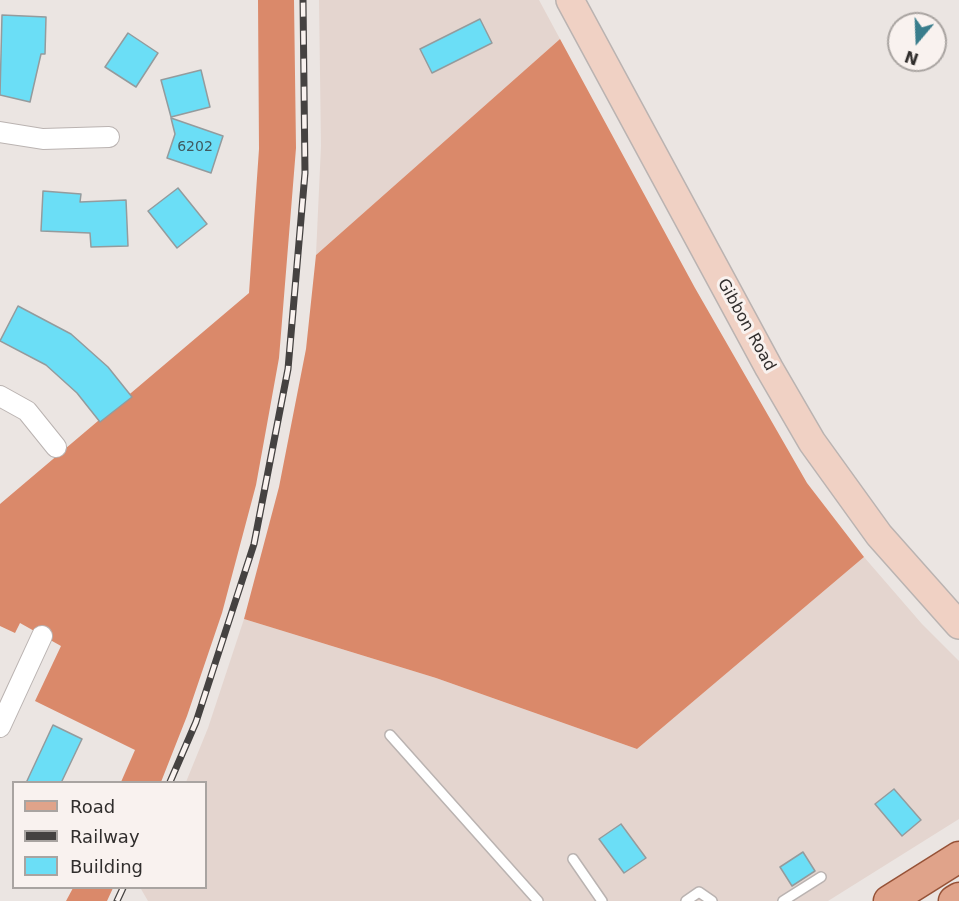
<!DOCTYPE html>
<html>
<head>
<meta charset="utf-8">
<style>
  body { margin:0 }
  #map { position:relative; width:959px; height:901px; overflow:hidden; background:#ebe5e2; font-family:"DejaVu Sans",sans-serif }
  canvas { display:block }
  .legend { position:absolute; left:12px; top:781px; width:195px; height:108px; box-sizing:border-box; background:#f9f2ef; border:2px solid #a9a4a1; margin:0; padding:8px 10px; list-style:none; font-size:18px; color:#312e2d }
  .legend li { display:flex; align-items:center; gap:12px; height:30px }
  .legend b { width:30px; border:2px solid #a9a4a1 }
  .north { position:absolute; left:887px; top:12px; width:60px; height:60px; box-sizing:border-box; background:#f9f2ef; border:2px solid #a9a4a1; border-radius:50%; rotate:199deg; font-size:16px; font-weight:700; line-height:24px; text-align:center; color:#312e2d }
  .north::after { content:''; display:block; margin:auto; width:21px; height:27px; background:#397d8c; clip-path:polygon(50% 0,100% 100%,50% 72%,0 100%) }
</style>
</head>
<body>
<div id="map">
<canvas width="959" height="901"></canvas>
<ul class="legend">
<li><b style="height:8px;background:#e0a38a"></b>Road</li>
<li><b style="height:8px;background:#454241"></b>Railway</li>
<li><b style="height:16px;background:#6bdef6"></b>Building</li>
</ul>
<div class="north">N</div>
</div>
<script>
const ctx = document.querySelector('canvas').getContext('2d');
ctx.lineJoin = 'round';
function paint(path, color) { ctx.fillStyle = color; ctx.fill(path, 'evenodd'); }
const shape = rows => new Path2D(rows.map(r => 'M' + r).join(''));
function strokePath(path, color, width, dash) { ctx.strokeStyle = color; ctx.lineWidth = width; ctx.lineCap = dash ? 'butt' : 'round'; ctx.setLineDash(dash || []); ctx.stroke(path); }
function label(font, color, halo, rows, align = 'center') {
  ctx.font = font + ' "DejaVu Sans",sans-serif'; ctx.lineWidth = 6; ctx.setLineDash([]); ctx.textBaseline = 'middle'; ctx.strokeStyle = halo; ctx.fillStyle = color; for (const [text, x, y, turn = 0] of rows) {
    ctx.save(); ctx.translate(x, y); ctx.rotate((+turn || 0) * Math.PI / 180); ctx.textAlign = isNaN(turn) ? turn : align; if (halo) ctx.strokeText(text, 0, 0); ctx.fillText(text, 0, 0); ctx.restore();
  }
}
const built = shape([
  [319,0,539,0,560,39,316,255,321,146],
  [864,557,922,624,959,661,959,819,828,901,148,901,141,889,206,888,206,782,186,782,208,728,244,619,436,678,637,749]
]);
const forest = shape([
  [258,0,294,0,296,148,279,358,256,485,222,613,187,716,161,782,121,782,135,750,35,701,61,646,20,623,15,633,0,626,0,504,249,293,259,149],
  [560,39,695,288,807,483,864,557,637,749,436,678,244,619,279,487,306,349,316,255],
  [73,888,113,888,107,901,66,901]
]);
const building = shape([
  [2,15,46,17,45,54,41,54,30,102,0,95,2,15],
  [480,19,492,43,432,73,420,49,480,19],
  [128,33,158,53,136,87,105,67,128,33],
  [201,70,210,107,171,117,161,80,201,70],
  [171,118,223,136,211,173,167,158,175,134,171,118],
  [178,188,207,224,177,248,148,211,178,188],
  [43,191,81,194,80,202,126,200,128,246,91,247,90,233,41,231,43,191],
  [18,306,71,334,108,367,132,397,100,422,77,393,46,365,0,341,18,306],
  [53,725,82,739,61,783,26,783,53,725],
  [894,789,921,820,902,836,875,804,894,789],
  [621,824,646,858,624,873,599,839,621,824],
  [803,852,815,871,792,886,780,867,803,852]
]);
const lane = shape([
  [390,735,538,901],
  [573,859,602,901],
  [686,901,699,892,712,901],
  [783,901,821,877]
]);
const street = shape([
  [0,132,43,139,109,137],
  [0,396,27,411,56,447],
  [0,727,42,636]
]);
const secondary = shape([
  [570,0,769,368,812,442,879,535,959,625]
]);
const primary = shape([
  [889,901,959,857],
  [954,901,959,898]
]);
const rail = shape([
  [170,782,196,722,254,544,288,369,305,173,303,0],
  [117,901,123,888]
]);
const numberNames = [
  ["6202",195,147]
];
const streetNames = [
  ["Gibbon Road",746,325,61]
];
paint(built, '#e4d5cf');
paint(forest, '#da896a');
paint(building, '#6bdef6');
strokePath(building, '#949b9d', 1.5);
strokePath(lane, '#bab3b1', 12);
strokePath(street, '#bab3b1', 22);
strokePath(secondary, '#bab3b1', 30);
strokePath(primary, '#965237', 33);
strokePath(lane, '#fff', 9);
strokePath(street, '#fff', 20);
strokePath(secondary, '#f0d1c4', 27);
strokePath(primary, '#e0a38a', 30);
strokePath(rail, '#454241', 7);
strokePath(rail, '#f9f2ef', 4.5, [14]);
label('14px', '#405a5f', null, numberNames);
label('16px', '#312e2d', '#f9f2ef', streetNames);
</script>
</body>
</html>
